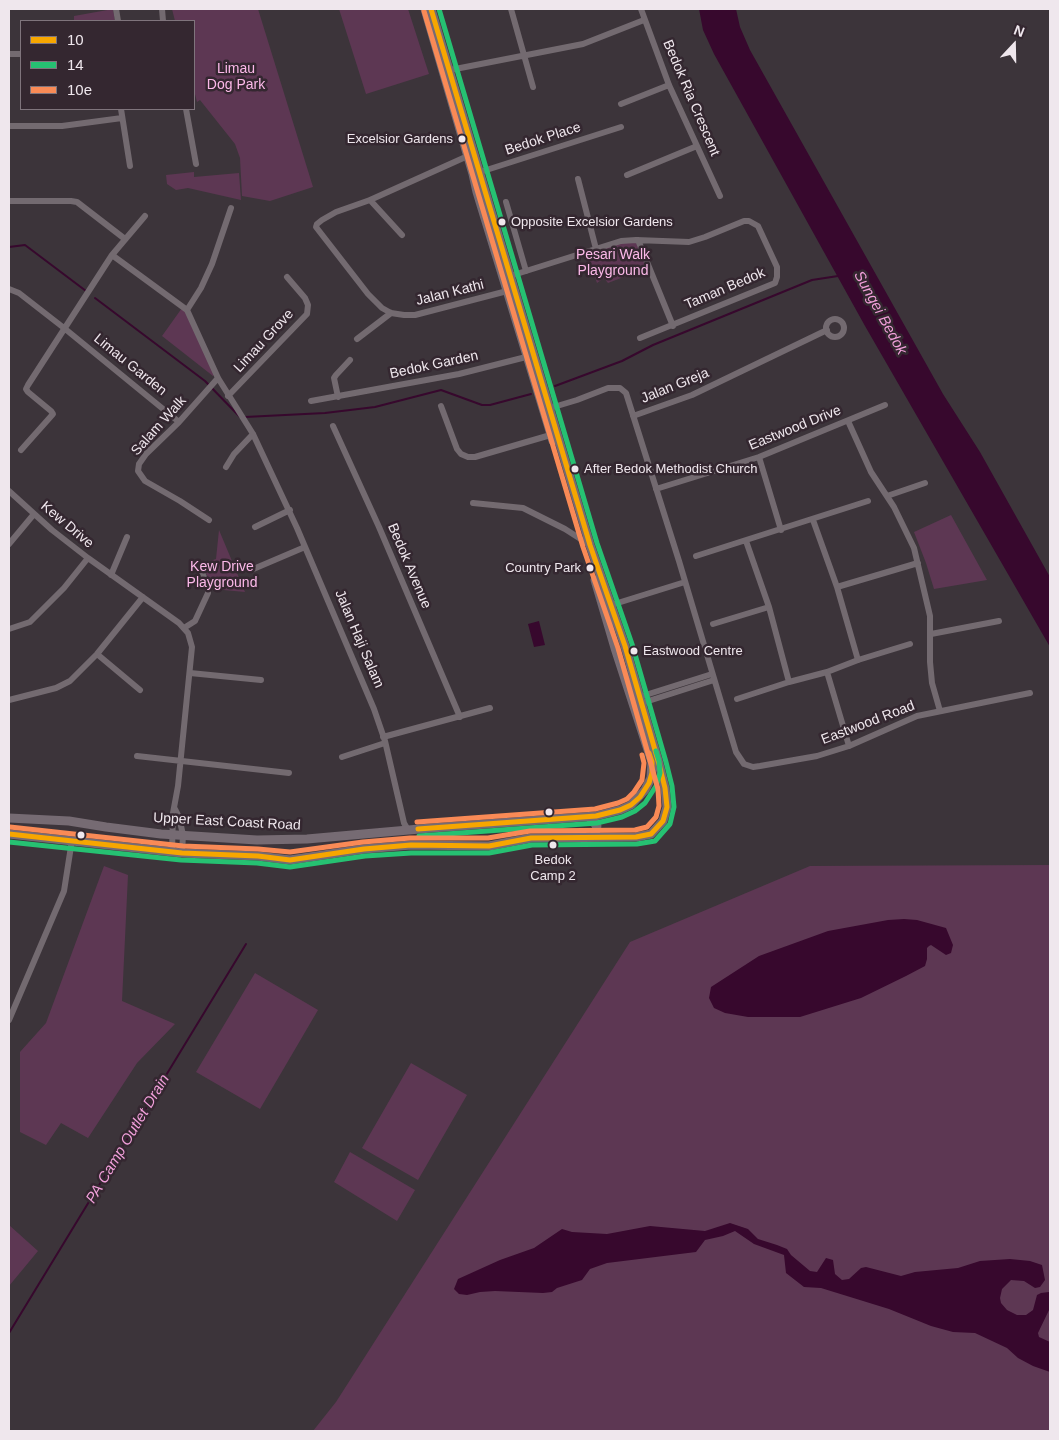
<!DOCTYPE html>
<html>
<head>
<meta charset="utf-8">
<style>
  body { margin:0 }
  #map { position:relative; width:1059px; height:1440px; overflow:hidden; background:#3c343a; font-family:Helvetica,sans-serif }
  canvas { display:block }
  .frame { position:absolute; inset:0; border:10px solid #efe7ed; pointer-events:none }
  .legend { position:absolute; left:20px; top:20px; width:175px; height:90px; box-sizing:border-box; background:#342730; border:1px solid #7f747c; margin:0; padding:6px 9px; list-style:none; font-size:15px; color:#efe7ed }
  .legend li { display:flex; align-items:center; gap:10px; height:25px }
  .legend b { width:25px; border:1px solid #7f747c }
  .north { position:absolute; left:989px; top:20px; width:50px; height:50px; -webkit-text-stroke:4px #342730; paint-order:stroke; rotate:21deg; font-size:14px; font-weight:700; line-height:20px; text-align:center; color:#efe7ed }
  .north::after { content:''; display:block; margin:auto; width:18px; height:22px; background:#efe7ed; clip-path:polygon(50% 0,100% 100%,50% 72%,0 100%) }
</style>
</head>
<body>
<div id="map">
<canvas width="1059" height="1440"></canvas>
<div class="frame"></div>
<ul class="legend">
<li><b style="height:6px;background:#f7a600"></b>10</li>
<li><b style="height:6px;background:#26c172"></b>14</li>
<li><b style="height:6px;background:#f98a56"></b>10e</li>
</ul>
<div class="north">N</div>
</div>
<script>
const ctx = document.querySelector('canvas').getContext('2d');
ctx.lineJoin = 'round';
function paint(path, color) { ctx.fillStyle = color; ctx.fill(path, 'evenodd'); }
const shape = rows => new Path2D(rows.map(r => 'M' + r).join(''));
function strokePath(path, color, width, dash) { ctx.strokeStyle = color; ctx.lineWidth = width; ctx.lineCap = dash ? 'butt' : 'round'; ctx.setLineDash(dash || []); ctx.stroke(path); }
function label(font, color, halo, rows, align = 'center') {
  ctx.font = font + ' Helvetica,sans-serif'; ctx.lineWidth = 5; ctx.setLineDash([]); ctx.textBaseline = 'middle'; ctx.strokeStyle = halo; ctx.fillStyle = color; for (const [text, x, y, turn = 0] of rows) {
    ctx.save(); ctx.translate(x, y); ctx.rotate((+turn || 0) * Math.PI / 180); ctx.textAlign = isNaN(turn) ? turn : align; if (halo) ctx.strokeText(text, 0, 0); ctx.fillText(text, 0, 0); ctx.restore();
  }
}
const green = shape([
  [113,9,115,21,74,21,74,16],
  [172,9,258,9,313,187,270,201,242,196,240,158,235,144,200,100,197,102,194,90,194,21,175,21],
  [339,9,408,9,429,74,366,94],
  [194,172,194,177,239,173,241,200,188,188,176,190,167,184,166,175],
  [636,242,647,268,608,283,604,278,597,283,587,254,621,243],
  [182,308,187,312,215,373,213,376,162,336],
  [951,515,987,580,934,589,926,563,914,532],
  [219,530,245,592,213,589,206,573,209,568,207,562,216,559],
  [1050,865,1050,1431,313,1431,336,1402,630,942,810,866],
  [104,866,128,875,122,1001,175,1024,137,1063,88,1138,61,1123,46,1145,20,1132,20,1052,46,1023],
  [255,973,318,1010,260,1109,196,1072],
  [411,1063,467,1095,418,1180,362,1148],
  [350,1152,415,1190,397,1221,334,1182],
  [9,1225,38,1251,9,1286]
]);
const water = shape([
  [699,9,736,9,740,27,750,50,943,394,980,452,1050,577,1050,647,865,326,714,54,703,30],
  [539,621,545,645,534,647,528,624],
  [904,919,917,920,946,928,953,945,951,953,946,955,931,945,929,946,927,948,927,959,925,966,906,976,861,998,800,1017,748,1017,725,1013,714,1008,709,998,711,987,759,956,828,931,888,920],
  [730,1223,748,1229,758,1239,777,1245,787,1249,791,1255,810,1271,817,1272,826,1258,833,1260,835,1274,842,1280,849,1279,861,1268,866,1267,901,1276,915,1272,958,1268,980,1261,1010,1259,1030,1261,1042,1265,1045,1280,1040,1287,1035,1288,1024,1281,1011,1280,1002,1289,1000,1298,1001,1303,1007,1310,1017,1315,1026,1315,1033,1310,1037,1295,1041,1293,1049,1292,1050,1308,1038,1333,1039,1337,1050,1342,1050,1372,1033,1366,1018,1358,1007,1348,975,1333,953,1332,931,1326,889,1309,821,1288,804,1287,786,1273,784,1255,754,1244,735,1231,723,1236,705,1240,696,1252,607,1263,590,1269,582,1280,557,1288,552,1292,543,1293,495,1291,480,1292,467,1295,459,1294,454,1289,458,1279,500,1260,534,1248,562,1229,572,1232,607,1234,650,1226,705,1231]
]);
const stream = shape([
  [9,247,25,245,86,291],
  [95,298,205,381,240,417],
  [555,386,622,361,653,345,812,280,838,276],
  [245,417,325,413,375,407,441,390,482,405,490,405,531,394],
  [9,1333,246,944]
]);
const minor = shape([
  [116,9,118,21],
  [162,9,163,21],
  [511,9,533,87],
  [641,9,669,85,720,196],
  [9,54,21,54],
  [445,71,583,44,644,20],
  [621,104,669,85],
  [121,109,130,166],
  [186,109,196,164],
  [9,126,62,126,122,118],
  [470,155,370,200,336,212,322,220,317,224,316,227,368,294,382,308,391,313,404,315,415,315,511,290],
  [477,173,621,127],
  [627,175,697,146],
  [578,179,596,249],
  [370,200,402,235],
  [9,201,71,201,77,202,125,239],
  [506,202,526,271],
  [638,240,673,326],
  [112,255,187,310,218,378,253,434,297,528,374,709,385,741,404,823,408,830],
  [507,277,621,241,636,240,689,242,705,237,744,221,749,221,758,226,777,267,777,277,775,283,640,338],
  [9,289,19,293,64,328,179,422],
  [187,310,201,288,212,264,231,208],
  '826 328a9 9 0 1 1 18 0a9 9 0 1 1-18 0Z',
  [357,339,391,313],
  [228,396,307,314,308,305,305,298,287,277],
  [338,397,334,378,336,375,350,360],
  [311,401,459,374,530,356],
  [441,406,457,449,461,454,468,457,475,457,554,434],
  [547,409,577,400,608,388,620,388,626,393,679,561,736,752,744,764,753,767,760,766,817,756,849,746,917,716,1030,693],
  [633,416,692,395,827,330],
  [848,421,871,472,894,507,914,548,930,616,930,662,932,683,940,711],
  [333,426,379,527,460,717],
  [21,450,53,414,51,411,28,392,26,389,28,385,112,255,145,216],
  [759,457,781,530],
  [226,467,234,454,253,434],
  [656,489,759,457,885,405],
  [9,491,52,530,88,558,179,623,188,633,192,647,178,786,173,813,172,852],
  [887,496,925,483],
  [473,503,523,508,565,529,590,545],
  [209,520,180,501,145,481,138,471,139,464,146,454,179,422,218,378],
  [813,520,837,587,858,660],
  [255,527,290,510],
  [746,541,769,607,789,682],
  [9,544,34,514],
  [696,556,868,501],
  [251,570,305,547],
  [111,575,127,537],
  [837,587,918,563],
  [608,606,685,582],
  [713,624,769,607],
  [184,628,195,621,208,593,208,587,201,570],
  [9,629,30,622,64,588,88,558],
  [931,634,999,621],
  [97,654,140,690],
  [827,672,849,746],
  [190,673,261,680],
  [636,698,712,674],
  [737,699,789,682,827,672,858,660,910,644],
  [9,700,56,688,70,681,97,654,143,597],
  [639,704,714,680],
  [383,737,490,708],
  [137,756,289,773],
  [342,757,385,743],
  [175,809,179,817,183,835,182,853],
  [9,1020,64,891,72,840]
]);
const secondary = shape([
  [425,9,473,174,477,192,553,441],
  [589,817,597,826,594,837],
  [9,818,69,821,106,827,161,834,257,840,307,839,431,828,596,816,620,810,631,805,645,790,651,778,652,762,615,648,595,580],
  [9,834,182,853,258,856,290,860,364,849,411,845,489,846,531,838,636,837,651,834,663,821,667,807,665,788,659,764,625,646,590,545,431,9]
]);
const bus1 = shape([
  [418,829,596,816,620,810,631,805,640,797,649,783,652,773,652,762,649,753],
  [9,834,182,853,258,856,290,860,364,849,411,845,489,846,531,838,636,837,651,834,663,821,667,807,665,788,659,764,625,646,590,545,431,9]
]);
const bus2 = shape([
  [419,836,597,823,622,817,635,811,645,803,656,786,660,773,659,761,656,751],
  [9,842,181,860,257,863,290,867,365,856,411,853,489,853,532,845,637,844,655,841,670,824,674,807,672,786,666,762,632,644,597,543,439,9]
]);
const bus3 = shape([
  [417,822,595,809,618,803,627,799,634,792,642,780,644,763,642,755],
  [10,827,183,846,258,849,290,852,363,842,410,838,488,838,530,831,635,830,647,827,656,817,659,806,658,789,618,648,583,547,424,11]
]);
const markers = [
  [462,139,4.5,"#efe7ed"],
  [502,222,4.5,"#efe7ed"],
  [575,469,4.5,"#efe7ed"],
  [590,568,4.5,"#efe7ed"],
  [634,651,4.5,"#efe7ed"],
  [549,812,4.5,"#efe7ed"],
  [81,835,4.5,"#efe7ed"],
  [553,845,4.5,"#efe7ed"]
];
const busNames = [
  ["Excelsior Gardens",453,139,"right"],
  ["Opposite Excelsior Gardens",511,222],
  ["After Bedok Methodist Church",584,469],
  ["Country Park",581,568,"right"],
  ["Eastwood Centre",643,651],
  ["Bedok",553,860,"center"],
  ["Camp 2",553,876,"center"]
];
const parkNames = [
  ["Limau",236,69],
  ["Dog Park",236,85],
  ["Pesari Walk",613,255],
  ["Playground",613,271],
  ["Kew Drive",222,567],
  ["Playground",222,583]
];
const streetNames = [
  ["Bedok Ria Crescent",691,98,67],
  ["Bedok Place",543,139,-18],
  ["Taman Bedok",725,289,-23],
  ["Jalan Kathi",450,293,-14],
  ["Limau Grove",264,341,-47],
  ["Limau Garden",130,365,39],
  ["Bedok Garden",434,365,-12],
  ["Jalan Greja",675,386,-22],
  ["Salam Walk",159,426,-48],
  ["Eastwood Drive",795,428,-22],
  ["Kew Drive",67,525,40],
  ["Bedok Avenue",409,566,67],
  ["Jalan Haji Salam",359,639,67],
  ["Eastwood Road",868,723,-21],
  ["Upper East Coast Road",227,822,3]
];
const waterNames = [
  ["Sungei Bedok",880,313,61],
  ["PA Camp Outlet Drain",128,1139,-59]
];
paint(green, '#5d3753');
paint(water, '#37082d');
strokePath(stream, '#37082d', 2);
strokePath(minor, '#736a70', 6);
strokePath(secondary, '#766b73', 9);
strokePath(bus1, '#f7a600', 5);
strokePath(bus2, '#26c172', 5);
strokePath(bus3, '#f98a56', 5);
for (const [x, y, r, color] of markers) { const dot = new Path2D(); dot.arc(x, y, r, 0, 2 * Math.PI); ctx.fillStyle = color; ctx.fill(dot); strokePath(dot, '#342730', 2); }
label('13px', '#efe7ed', '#342730', busNames, 'left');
label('14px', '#fcb9e9', '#342730', parkNames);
label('14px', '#efe7ed', '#342730', streetNames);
label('italic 15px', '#f19fda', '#342730', waterNames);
</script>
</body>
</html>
